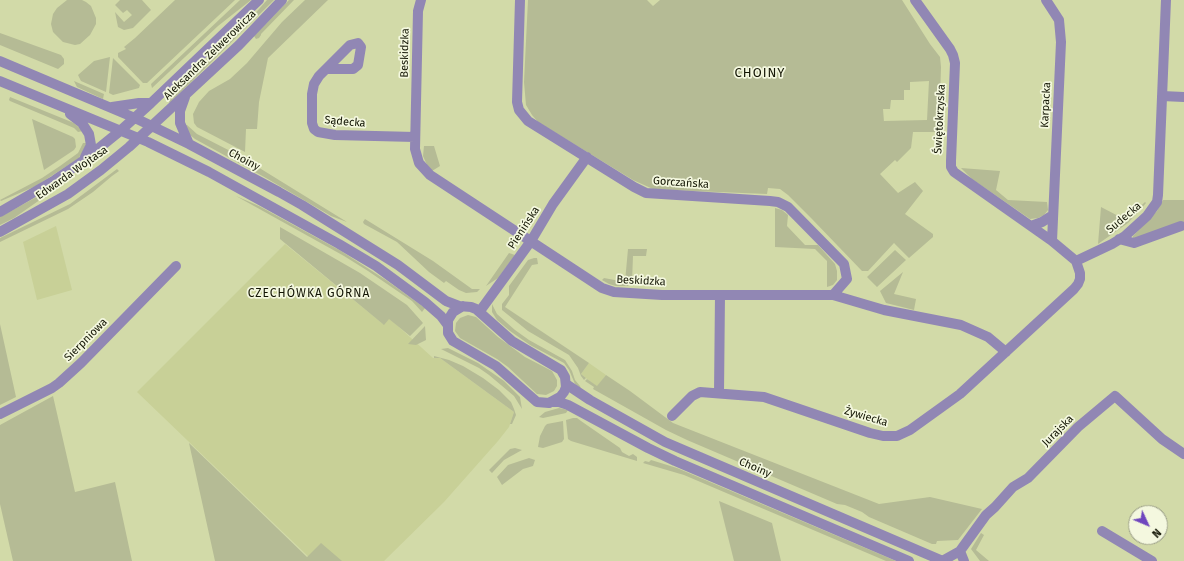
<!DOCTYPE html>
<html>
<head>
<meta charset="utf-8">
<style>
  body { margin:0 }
  #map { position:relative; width:1184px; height:561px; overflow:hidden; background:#d2daa8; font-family:"Fira Sans",sans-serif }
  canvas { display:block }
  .north { position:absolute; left:1128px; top:505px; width:40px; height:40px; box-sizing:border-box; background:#f4f8df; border:1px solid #9a9d87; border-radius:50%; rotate:134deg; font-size:11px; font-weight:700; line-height:16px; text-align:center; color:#131504 }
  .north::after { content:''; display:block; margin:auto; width:14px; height:18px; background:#6f46be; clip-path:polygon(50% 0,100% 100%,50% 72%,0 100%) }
</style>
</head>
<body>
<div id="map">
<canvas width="1184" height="561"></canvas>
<div class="north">N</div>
</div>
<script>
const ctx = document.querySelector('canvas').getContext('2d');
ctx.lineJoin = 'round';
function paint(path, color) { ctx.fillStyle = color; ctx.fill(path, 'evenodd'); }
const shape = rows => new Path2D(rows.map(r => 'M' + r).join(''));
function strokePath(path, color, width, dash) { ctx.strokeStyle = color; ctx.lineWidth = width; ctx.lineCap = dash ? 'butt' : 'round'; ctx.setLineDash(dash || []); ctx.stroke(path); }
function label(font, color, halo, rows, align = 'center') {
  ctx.font = font + ' "Fira Sans",sans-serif'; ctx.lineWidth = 3.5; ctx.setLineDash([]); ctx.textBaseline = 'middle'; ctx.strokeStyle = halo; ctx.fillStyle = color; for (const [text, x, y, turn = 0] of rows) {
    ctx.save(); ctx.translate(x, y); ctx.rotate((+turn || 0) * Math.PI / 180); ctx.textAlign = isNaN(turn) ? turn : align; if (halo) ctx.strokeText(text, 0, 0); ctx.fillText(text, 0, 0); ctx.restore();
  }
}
const built = shape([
  [56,226,72,290,37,300,23,242],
  [285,244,383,324,389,318,433,358,440,358,514,412,509,427,498,441,444,502,384,561,313,561,137,392],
  [589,363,606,375,597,387,581,374]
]);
const green = shape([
  [67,0,82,0,86,2,91,6,96,18,96,24,90,35,80,44,75,45,63,42,53,32,51,24,53,14,57,8],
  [120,0,142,0,151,10,133,28,124,30,118,27,115,12,124,22,132,15,127,10,123,13,115,5],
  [175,0,235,0,147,83,143,83,118,57,118,53,126,49,124,47,135,38],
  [240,0,251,0,218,26,152,88,151,84],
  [267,0,274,0,170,103,168,101,235,36],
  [289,0,294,0,261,34,261,35,259,38,256,39,254,36],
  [305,0,328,0,268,58,259,102,257,129,246,129,245,152,197,127,194,123,193,114,199,102,209,91,230,79,247,63,282,22],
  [528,0,647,0,653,6,660,0,902,0,930,44,940,57,941,67,939,132,913,132,911,148,897,162,895,160,880,174,898,193,915,182,923,191,905,214,933,234,933,237,909,258,894,243,868,271,862,271,812,219,788,195,780,189,768,188,767,194,669,190,653,189,633,180,538,122,532,115,526,105,524,82],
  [929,81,927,120,884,121,884,122,883,109,890,109,891,100,904,100,904,90,910,90,910,82],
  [0,33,61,55,64,59,64,64,58,69,0,45],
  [110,57,106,92,81,81,78,75,94,61],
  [113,58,140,85,139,88,113,95,109,93],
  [74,81,104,94,103,99,77,87],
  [10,97,74,123,83,131,78,132,74,128,10,101,9,100],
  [32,119,73,137,75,139,76,147,74,150,44,170],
  [184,125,187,125,197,134,240,156,347,222,331,216,266,178,195,139,190,135],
  [83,143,86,143,86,145,79,158,36,186,1,201,0,200,42,178,60,166,78,153],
  [424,146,434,146,440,166,432,171,427,165,423,156],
  [961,168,1000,171,996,190,1008,200,1047,202,1048,210,1044,215,1038,218,1030,219,972,179],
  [117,169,119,171,112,176,93,192,68,209,0,242,0,238,70,204],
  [42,194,44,197,14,218,0,225,0,217],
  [236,196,259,206,341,251,386,280,425,308,422,312,412,301,368,271,344,256],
  [1163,200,1184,200,1184,222,1137,239,1133,238,1133,236,1157,211],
  [1145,202,1146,203,1140,210,1128,223,1098,244,1101,207,1126,220],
  [775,208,782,210,788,215,787,226,805,245,818,245,835,264,837,271,837,280,833,285,827,287,827,261,815,249,775,247],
  [365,219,433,261,472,289,480,289,477,292,466,293,459,290,446,281,444,283,429,272,397,242,364,224,363,222],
  [280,227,360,273,407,305,423,323,410,336,389,319,384,325,280,239],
  [628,249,647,249,646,256,633,256,632,282,629,282,628,286,616,286,609,284,602,280,604,278,625,282],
  [895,250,906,260,877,287,867,277],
  [509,253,515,255,498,278,486,286],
  [534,258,537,258,538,264,532,265,505,307,589,363,581,374,586,378,584,380,581,376,578,368,569,355,528,331,502,310,502,304,509,295,509,286,528,260],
  [903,272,894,294,916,299,914,310,886,303,880,291],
  [492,304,497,314,515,330,529,340,565,360,572,371,575,380,580,386,581,389,575,384,569,370,564,363,530,345,510,331,497,320,492,312],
  [468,315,476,317,498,337,525,357,552,371,557,380,557,386,554,391,546,395,537,394,508,367,497,359,460,338,455,331,456,323,460,318],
  [0,324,16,397,0,405],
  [425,326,426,340,416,345,408,344],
  [448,348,478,363,504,381,520,397,522,409,514,396,489,375,479,368,441,349],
  [434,356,449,360,463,366,483,378,499,390,511,402,514,409,516,415,512,424,510,424,514,412,440,358,434,358],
  [606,375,630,391,673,423,879,504,930,497,982,509,958,540,937,541,936,544,932,544,869,517,862,512,845,505,837,504,687,440,666,430,593,389,594,387,585,381,587,379,597,386],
  [53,396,75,492,115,482,132,561,13,561,0,504,0,425],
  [559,408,568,410,566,413,543,418,539,417,545,412],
  [573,418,577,418,581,421,620,448,622,452,629,456,633,454,637,457,637,461,571,441,568,439,566,420],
  [563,421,564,439,562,442,543,448,538,447,540,436,545,426,547,424],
  [189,443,307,557,321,543,342,561,215,561],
  [515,448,522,450,504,460,492,473,489,470,510,449],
  [529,458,535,460,533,466,523,469,502,485,497,477,508,465],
  [651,460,677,468,896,561,886,561,684,475,643,463,645,461,649,462],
  [719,501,772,523,781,561,734,561],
  [981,533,984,535,976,550,989,561,980,561,971,549]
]);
const minor = shape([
  [421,0,418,11,415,149,419,163,430,175,602,288,614,292,662,295,833,295,884,310,961,325,988,337,1006,352],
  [520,0,517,102,519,110,528,121,634,187,646,193,770,201,778,202,788,207,844,264,847,279,833,295],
  [1046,0,1059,20,1061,42,1052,241],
  [326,69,353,69,358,65,361,47,358,43,350,45,319,76,314,84,312,94,312,123,314,129,318,132,335,135,415,137],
  [1162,96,1184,97],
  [1031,226,1042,222,1053,215],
  [1119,239,1134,243,1181,226],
  [1076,261,1112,244,1125,236,1147,216,1157,202,1158,195,1166,0],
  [480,311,531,241,553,204,587,157],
  [719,393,720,295],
  [0,414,52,388,59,383,81,363,176,266],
  [672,416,692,396,700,392,764,397,870,433,883,436,897,436,910,430,960,394,1074,289,1078,284,1080,279,1080,273,1076,261,1052,241,954,172,951,167,951,161,955,63,953,55,950,49,915,0],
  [1102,531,1152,561],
  [960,551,964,561],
  [942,561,960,551,986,515,995,507,1013,487,1028,478,1078,427,1115,396,1162,439,1184,454]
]);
const tertiary = shape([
  [0,61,135,118,189,144,279,192,302,205,398,265,446,301,459,306,471,307,476,309,512,341,561,370,565,377,566,387,564,392,560,397,549,403,537,402,496,366,453,341,448,333,448,320,453,312,463,306],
  [0,81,148,142,209,172,339,244,376,266,425,302,441,316,447,324],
  [185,97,180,111,180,123,189,144],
  [112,107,139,103,151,103],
  [70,114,82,123,89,134,91,145,85,157],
  [0,212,55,180,83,161,120,131,151,103,259,0],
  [0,232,68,194,101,170,129,147,239,45,282,0],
  [566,384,590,400,665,442,943,561],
  [552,402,559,402,568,405,648,448,675,461,909,561]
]);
const streetNames = [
  ["Beskidzka",405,53,-89],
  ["Aleksandra Zelwerowicza",210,55,-44],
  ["Karpacka",1046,105,-87],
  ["Świętokrzyska",940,119,-87],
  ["Sądecka",345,122,5],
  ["Choiny",244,160,28],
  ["Edwarda Wojtasa",72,173,-35],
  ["Gorczańska",681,183,4],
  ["Sudecka",1124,218,-40],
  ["Pienińska",524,228,-57],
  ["Beskidzka",641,281,3],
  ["Sierpniowa",86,340,-45],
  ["Żywiecka",866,417,16],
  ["Jurajska",1058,431,-45],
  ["Choiny",755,468,23]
];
const neighbourhoodNames = [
  ["CZECHÓWKA GÓRNA",309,294]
];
const quarterNames = [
  ["CHOINY",760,73]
];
paint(built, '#c8d097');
paint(green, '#b5bb95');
strokePath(minor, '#9187b4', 10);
strokePath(tertiary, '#9187b4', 10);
label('11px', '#131504', '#f4f8df', streetNames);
ctx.letterSpacing = '1px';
label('12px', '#131504', '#f4f8df', neighbourhoodNames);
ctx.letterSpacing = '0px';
ctx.letterSpacing = '1px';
label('13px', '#131504', '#f4f8df', quarterNames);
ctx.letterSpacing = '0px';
</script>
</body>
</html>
